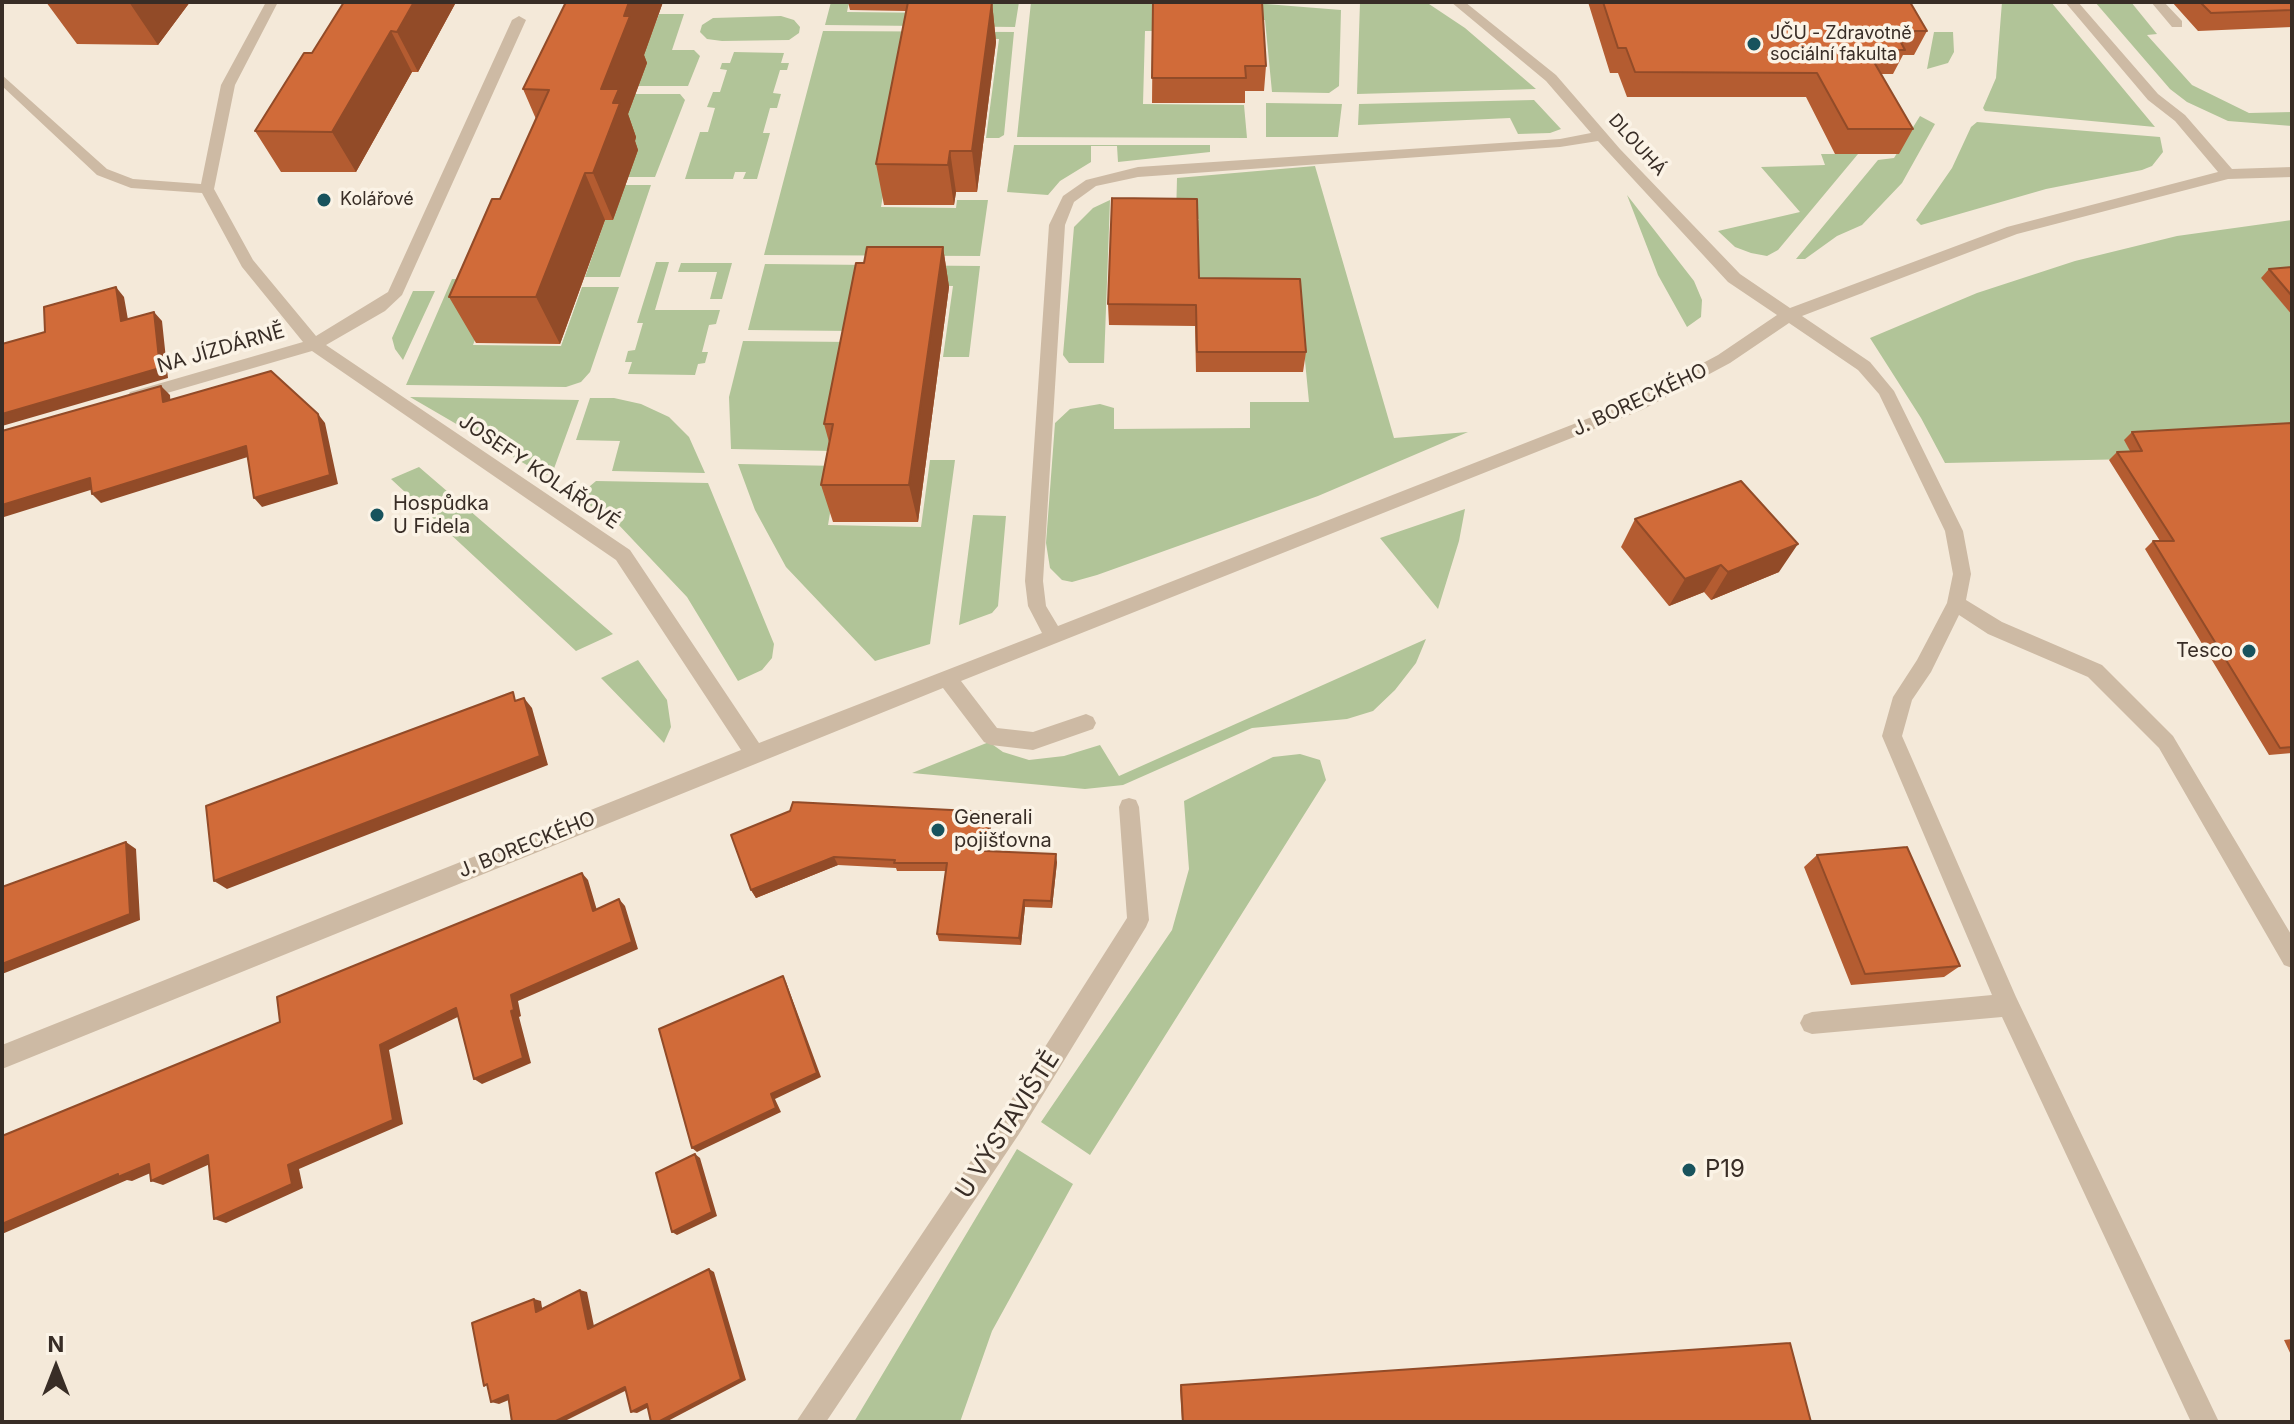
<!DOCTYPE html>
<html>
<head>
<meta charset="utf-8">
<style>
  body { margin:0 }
  #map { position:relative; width:2294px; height:1424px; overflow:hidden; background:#f4e9d9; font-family:Inter,sans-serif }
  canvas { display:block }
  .frame { position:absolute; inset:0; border:4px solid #382d26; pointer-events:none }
  .north { position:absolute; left:16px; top:1328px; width:80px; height:80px; -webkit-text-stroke:6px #fbf3e6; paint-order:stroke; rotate:0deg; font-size:22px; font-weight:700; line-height:32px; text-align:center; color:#382d26 }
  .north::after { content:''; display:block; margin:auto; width:28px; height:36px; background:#382d26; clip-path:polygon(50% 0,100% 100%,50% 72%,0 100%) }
</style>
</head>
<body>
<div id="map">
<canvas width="2294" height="1424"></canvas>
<div class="frame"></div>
<div class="north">N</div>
</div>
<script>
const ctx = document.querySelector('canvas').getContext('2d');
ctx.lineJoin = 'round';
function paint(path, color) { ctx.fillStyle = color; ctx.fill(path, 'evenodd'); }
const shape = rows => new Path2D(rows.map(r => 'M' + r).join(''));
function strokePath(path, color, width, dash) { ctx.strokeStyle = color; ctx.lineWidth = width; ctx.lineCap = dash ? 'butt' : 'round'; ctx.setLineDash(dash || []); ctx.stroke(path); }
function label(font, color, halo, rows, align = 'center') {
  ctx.font = font + ' Inter,sans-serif'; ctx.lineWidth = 7; ctx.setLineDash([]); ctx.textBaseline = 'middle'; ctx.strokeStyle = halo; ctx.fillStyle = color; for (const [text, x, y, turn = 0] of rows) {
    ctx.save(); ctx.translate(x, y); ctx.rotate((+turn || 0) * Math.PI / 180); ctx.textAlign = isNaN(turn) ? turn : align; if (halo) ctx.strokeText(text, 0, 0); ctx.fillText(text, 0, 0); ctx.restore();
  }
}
const green = shape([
  [831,2,849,2,847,12,937,13,939,2,1019,2,1015,27,825,25],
  [1031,2,1241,2,1341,10,1339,86,1329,93,1272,92,1265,20,1170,20,1169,31,1145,31,1143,104,1244,105,1247,138,1017,137],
  [1360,2,1426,2,1465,28,1536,89,1357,94],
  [2002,2,2051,2,2155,127,1985,111,1983,108,1996,78],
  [2095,2,2131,2,2157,34,2147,35,2192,85,2249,113,2292,112,2292,126,2228,121,2187,102,2170,89],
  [659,14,684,14,672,50,694,50,700,56,688,86,638,86,646,64,640,63],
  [781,16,794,20,800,27,799,33,789,40,722,41,707,39,700,32,702,25,713,18],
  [823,31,1014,32,1004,135,999,138,986,138,999,39,930,38,908,50,881,207,956,208,957,200,988,200,980,256,764,255],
  [1934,32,1953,32,1954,52,1948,63,1927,69],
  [734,52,784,53,781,63,789,63,787,70,780,70,773,93,781,94,777,108,770,108,763,133,770,133,757,179,743,179,746,172,735,172,733,179,685,179,700,132,708,132,715,108,707,107,713,92,720,92,727,70,720,69,722,63,730,63],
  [635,94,680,94,685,100,655,177,628,177,619,137],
  [1534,100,1561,129,1550,133,1518,134,1510,118,1358,125,1359,104],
  [1266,103,1342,104,1338,137,1266,137],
  [1920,116,1935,124,1902,183,1862,225,1837,236,1805,259,1796,259,1878,160,1894,158],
  [1977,122,2160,137,2163,152,2152,166,2142,170,2046,189,1921,225,1916,220,1952,168,1971,127],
  [1014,145,1210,145,1210,152,1118,162,1117,146,1091,146,1091,162,1060,181,1048,195,1007,192],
  [1821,154,1858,154,1778,250,1767,256,1751,253,1735,247,1718,231,1800,212,1761,167,1825,165],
  [1315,166,1394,438,1468,432,1318,496,1097,575,1072,582,1062,580,1050,568,1046,543,1055,423,1070,409,1100,404,1114,408,1114,429,1250,428,1250,402,1309,402,1299,299,1196,298,1196,224,1199,219,1176,218,1177,178],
  [625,185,651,185,620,277,585,277,605,220,613,220],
  [1627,195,1694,281,1702,300,1701,317,1687,327,1658,275],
  [1110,200,1104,363,1069,363,1063,355,1074,227,1093,208],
  [2292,220,2292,275,2262,278,2292,315,2292,431,2125,440,2134,459,1945,463,1921,418,1870,338,1977,293,2075,261,2177,236],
  [656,262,669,262,655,310,720,310,716,324,709,325,702,352,708,352,705,363,698,364,695,375,628,374,632,362,625,362,628,351,635,350,643,323,637,323],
  [681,263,732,263,722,299,710,299,717,272,678,272],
  [765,264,980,266,969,357,943,357,953,286,871,285,853,331,748,330],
  [452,279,498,279,473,345,561,346,582,287,619,287,590,372,581,382,566,387,406,385],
  [413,291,435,291,403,360,395,349,392,338],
  [743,341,853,342,833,451,731,449,729,397],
  [410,397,579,400,552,474,544,475],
  [590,398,614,398,641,404,669,417,689,437,705,473,612,471,620,441,576,440],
  [930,460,955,460,930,644,875,661,786,567,755,510,738,464,838,466,828,525,921,527],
  [419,467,613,634,576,651,391,479],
  [596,481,708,483,774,644,772,658,762,670,738,681,687,597,616,522,577,497],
  [1465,509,1459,541,1438,609,1380,538],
  [973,515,1006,516,998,606,992,613,959,625],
  [1426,639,1416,663,1395,690,1373,711,1347,719,1252,728,1123,785,1085,789,912,773,989,742,1003,752,1029,760,1064,756,1100,745,1119,776],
  [638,660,667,700,671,727,664,743,601,678],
  [1300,754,1320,760,1326,780,1090,1155,1041,1122,1172,930,1189,869,1184,801,1273,757],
  [1017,1149,1073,1184,992,1331,960,1422,854,1422]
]);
const minor = shape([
  [266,2,278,2,235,85,214,189,253,260,316,336,388,292,512,20,519,16,526,20,402,295,385,311,326,345,630,550,759,743,1042,633,1028,606,1025,581,1049,225,1063,196,1086,180,1138,167,1560,139,1591,133,1546,81,1451,2,1465,2,1556,75,1620,149,1740,274,1790,308,2007,227,2218,172,2175,121,2148,100,2065,2,2078,2,2158,94,2185,115,2232,169,2292,167,2292,177,2228,179,2017,234,1802,316,1870,362,1894,391,1963,531,1971,574,1966,600,2002,622,2102,665,2173,736,2292,936,2292,968,2284,965,2159,748,2088,677,1988,634,1959,615,1931,672,1912,700,1902,736,2016,997,2219,1422,2191,1422,2002,1017,1812,1034,1804,1031,1800,1023,1804,1015,1812,1012,1992,995,1882,736,1893,697,1917,660,1947,603,1953,574,1945,531,1879,394,1858,370,1789,323,1730,363,1642,410,961,681,997,728,1033,732,1086,714,1093,717,1096,723,1093,729,1033,750,991,745,984,742,943,688,2,1069,2,1045,741,750,616,560,312,351,136,402,130,400,128,396,130,392,303,342,242,267,202,193,131,188,97,175,2,86,2,75,107,169,133,179,201,184,221,85,266,2],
  [1598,141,1728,282,1777,315,1718,355,1630,402,1058,626,1046,606,1043,581,1065,225,1074,202,1096,186,1138,177,1560,147,1598,141],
  [2151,2,2164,2,2182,21,2182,27,2172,27,2151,2],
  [1129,798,1136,800,1139,807,1149,920,1146,927,1019,1134,826,1422,796,1422,1001,1116,1127,918,1119,807,1122,800,1129,798]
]);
const wall = shape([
  [46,2,190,2,158,45,77,44],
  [564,2,663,2,644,55,647,63,628,114,636,137,635,141,638,150,613,220,605,220,560,344,476,343,449,297,500,199,536,119,523,89,565,4],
  [848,2,992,2,996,42,977,192,956,192,954,205,884,205,876,164,906,11,850,10],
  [1153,2,1266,66,1264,91,1245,91,1245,103,1152,103],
  [1588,2,1910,2,1927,31,1914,55,1903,55,1893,74,1881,74,1913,129,1899,154,1835,154,1806,97,1627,97,1618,73,1610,73],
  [2172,2,2292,2,2292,27,2198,31],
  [455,4,418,72,412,72,356,172,281,172,255,131,312,53],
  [943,247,949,287,918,522,833,522,821,485,829,442,824,424,864,263],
  [2292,267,2292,315,2261,278,2269,269],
  [1199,278,1306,352,1303,372,1196,372,1195,326,1109,325,1108,304],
  [2292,423,2292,753,2269,755,2145,549,2153,541,2160,541,2109,460,2117,452,2130,451,2124,440,2132,432],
  [1635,519,1779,572,1711,600,1704,592,1669,606,1621,547],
  [991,812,992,820,988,851,1057,862,1052,908,1025,907,1021,945,939,941,937,934,946,871,897,871,896,868,838,865,756,898,751,890,731,835],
  [1817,855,1960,966,1944,977,1851,985,1804,867],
  [2292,1339,2292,1357,2284,1340],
  [1181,1385,1811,1422,1182,1422,1180,1390]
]);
const shadedWall = shape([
  [129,2,190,2,158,45],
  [414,2,454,2,455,4,418,72,397,32],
  [629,2,663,2,644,55,647,63,628,114,636,137,635,141,638,150,613,220,593,173,601,89,624,16],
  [992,2,996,42,977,192,972,151],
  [391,31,412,72,356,172,332,132],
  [950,151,956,192,954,205,948,165],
  [585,173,605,220,560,344,536,297],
  [943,247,949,287,918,522,909,485],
  [116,287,124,297,130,331,121,321],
  [154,312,162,321,168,378,2,426,2,414],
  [161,386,170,395,171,411,163,402],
  [318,414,325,423,338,484,262,507,254,498],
  [246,446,254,455,101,503,92,494],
  [90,478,100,487,4,517,4,523,2,524,2,505],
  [1798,544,1779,572,1711,600,1728,572],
  [1721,565,1704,592,1669,606,1685,579],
  [524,698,532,708,548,765,227,889,214,881],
  [991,812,992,820,987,859,985,851],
  [126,842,136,849,140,920,2,974,2,964],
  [1056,854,1057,862,1052,908,1051,901],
  [834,857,838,865,756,898,751,890],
  [582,873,588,880,599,917,593,911],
  [619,899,625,906,638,949,518,1001,521,1016,519,1017,531,1063,482,1084,474,1079,511,1011,511,995],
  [1024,900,1025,907,1021,945,1019,938],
  [783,976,786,982,821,1077,775,1099,781,1112,697,1152,692,1148,771,1094],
  [456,1008,464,1014,389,1050,403,1124,299,1169,303,1188,226,1223,214,1219,288,1165,380,1045],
  [695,1154,700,1158,717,1216,677,1235,672,1232],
  [208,1155,219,1160,163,1185,151,1181],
  [149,1164,162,1168,132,1181,127,1180,2,1234,2,1224,118,1174],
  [709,1269,714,1272,746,1380,666,1422,658,1422],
  [580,1290,587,1292,595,1331,588,1329],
  [534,1299,541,1301,543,1314,536,1312],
  [625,1387,631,1388,563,1422,554,1422],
  [508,1395,516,1397,499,1404,491,1402],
  [647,1404,653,1405,637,1413,631,1412]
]);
const building = shape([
  [344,2,414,2,397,32,391,31,332,132,255,131,304,53,312,53,344,2],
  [566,2,629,2,624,16,630,16,601,89,619,89,613,103,620,103,593,173,585,173,536,297,449,297,492,199,500,199,549,90,523,89,566,2],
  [908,2,992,2,972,151,950,151,948,165,876,164,908,2],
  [1153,2,1262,2,1266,66,1245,66,1246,78,1152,78,1153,2],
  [1603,2,1910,2,1927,31,1895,31,1905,50,1867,50,1913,129,1848,129,1817,73,1635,72,1626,48,1618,48,1603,2],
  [2200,2,2292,2,2292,10,2211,13,2200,2],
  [1112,198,1197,199,1199,278,1300,279,1306,352,1197,352,1196,305,1108,304,1112,198],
  [867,247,943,247,909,485,821,485,833,424,824,424,856,263,864,263,867,247],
  [2292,267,2292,296,2269,269,2292,267],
  [116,287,121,321,154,312,160,368,2,414,2,344,45,332,44,307,116,287],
  [271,371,318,414,330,475,254,498,246,446,92,494,90,478,2,505,2,431,161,386,163,402,271,371],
  [2292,423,2292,747,2280,748,2153,541,2174,541,2117,452,2142,451,2132,432,2292,423],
  [1741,481,1798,544,1728,572,1721,565,1685,579,1635,519,1741,481],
  [513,692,515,701,524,698,540,756,214,881,206,806,513,692],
  [793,802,991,812,985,851,1056,854,1051,901,1024,900,1019,938,937,934,947,863,894,863,895,860,834,857,751,890,731,835,790,811,793,802],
  [126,842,130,914,2,964,2,887,126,842],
  [1907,847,1960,966,1865,974,1817,855,1907,847],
  [582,873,593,911,619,899,632,942,511,995,514,1010,511,1011,523,1058,474,1079,456,1008,380,1045,393,1120,288,1165,292,1184,214,1219,208,1155,151,1181,149,1164,118,1177,118,1174,2,1224,2,1136,280,1022,277,997,582,873],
  [783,976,817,1073,771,1094,776,1108,692,1148,659,1029,783,976],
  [695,1154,712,1212,672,1232,656,1173,695,1154],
  [709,1269,741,1379,658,1422,651,1422,647,1404,631,1412,625,1387,554,1422,512,1422,508,1395,491,1402,487,1384,484,1386,472,1323,534,1299,536,1312,580,1290,588,1329,709,1269],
  [1790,1343,1811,1422,1183,1422,1181,1385,1790,1343]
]);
const markers = [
  [1754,44,8,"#18535d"],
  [324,200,8,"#18535d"],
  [377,515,8,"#18535d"],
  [2249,651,8,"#18535d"],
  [938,830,8,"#18535d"],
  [1689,1170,8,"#18535d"]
];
const farPoinames = [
  ["JČU - Zdravotně",1770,34],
  ["sociální fakulta",1770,55],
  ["Kolářové",340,200]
];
const farStreetnames = [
  ["DLOUHÁ",1637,145,48]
];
const streetNames = [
  ["NA JÍZDÁRNĚ",221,349,-16],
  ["J. BORECKÉHO",1640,400,-25],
  ["JOSEFY KOLÁŘOVÉ",539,472,34],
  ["J. BORECKÉHO",527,845,-22]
];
const poiNames = [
  ["Hospůdka",393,504],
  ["U Fidela",393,527],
  ["Tesco",2233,651,"right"],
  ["Generali",954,818],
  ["pojišťovna",954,841]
];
const nearStreetnames = [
  ["U VÝSTAVIŠTĚ",1008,1125,-57]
];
const nearPoinames = [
  ["P19",1705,1170]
];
paint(green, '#b1c498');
paint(minor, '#cdbaa4');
paint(wall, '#b45c31');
paint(shadedWall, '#924b28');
paint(building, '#d16b39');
strokePath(building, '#924b28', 2);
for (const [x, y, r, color] of markers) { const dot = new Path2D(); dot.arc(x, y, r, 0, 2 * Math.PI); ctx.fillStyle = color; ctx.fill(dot); strokePath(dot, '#fbf3e6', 3); }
label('18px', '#382d26', '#fbf3e6', farPoinames, 'left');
label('18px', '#382d26', '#fbf3e6', farStreetnames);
label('20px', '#382d26', '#fbf3e6', streetNames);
label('20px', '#382d26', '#fbf3e6', poiNames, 'left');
label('24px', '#382d26', '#fbf3e6', nearStreetnames);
label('24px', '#382d26', '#fbf3e6', nearPoinames, 'left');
</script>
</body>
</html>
